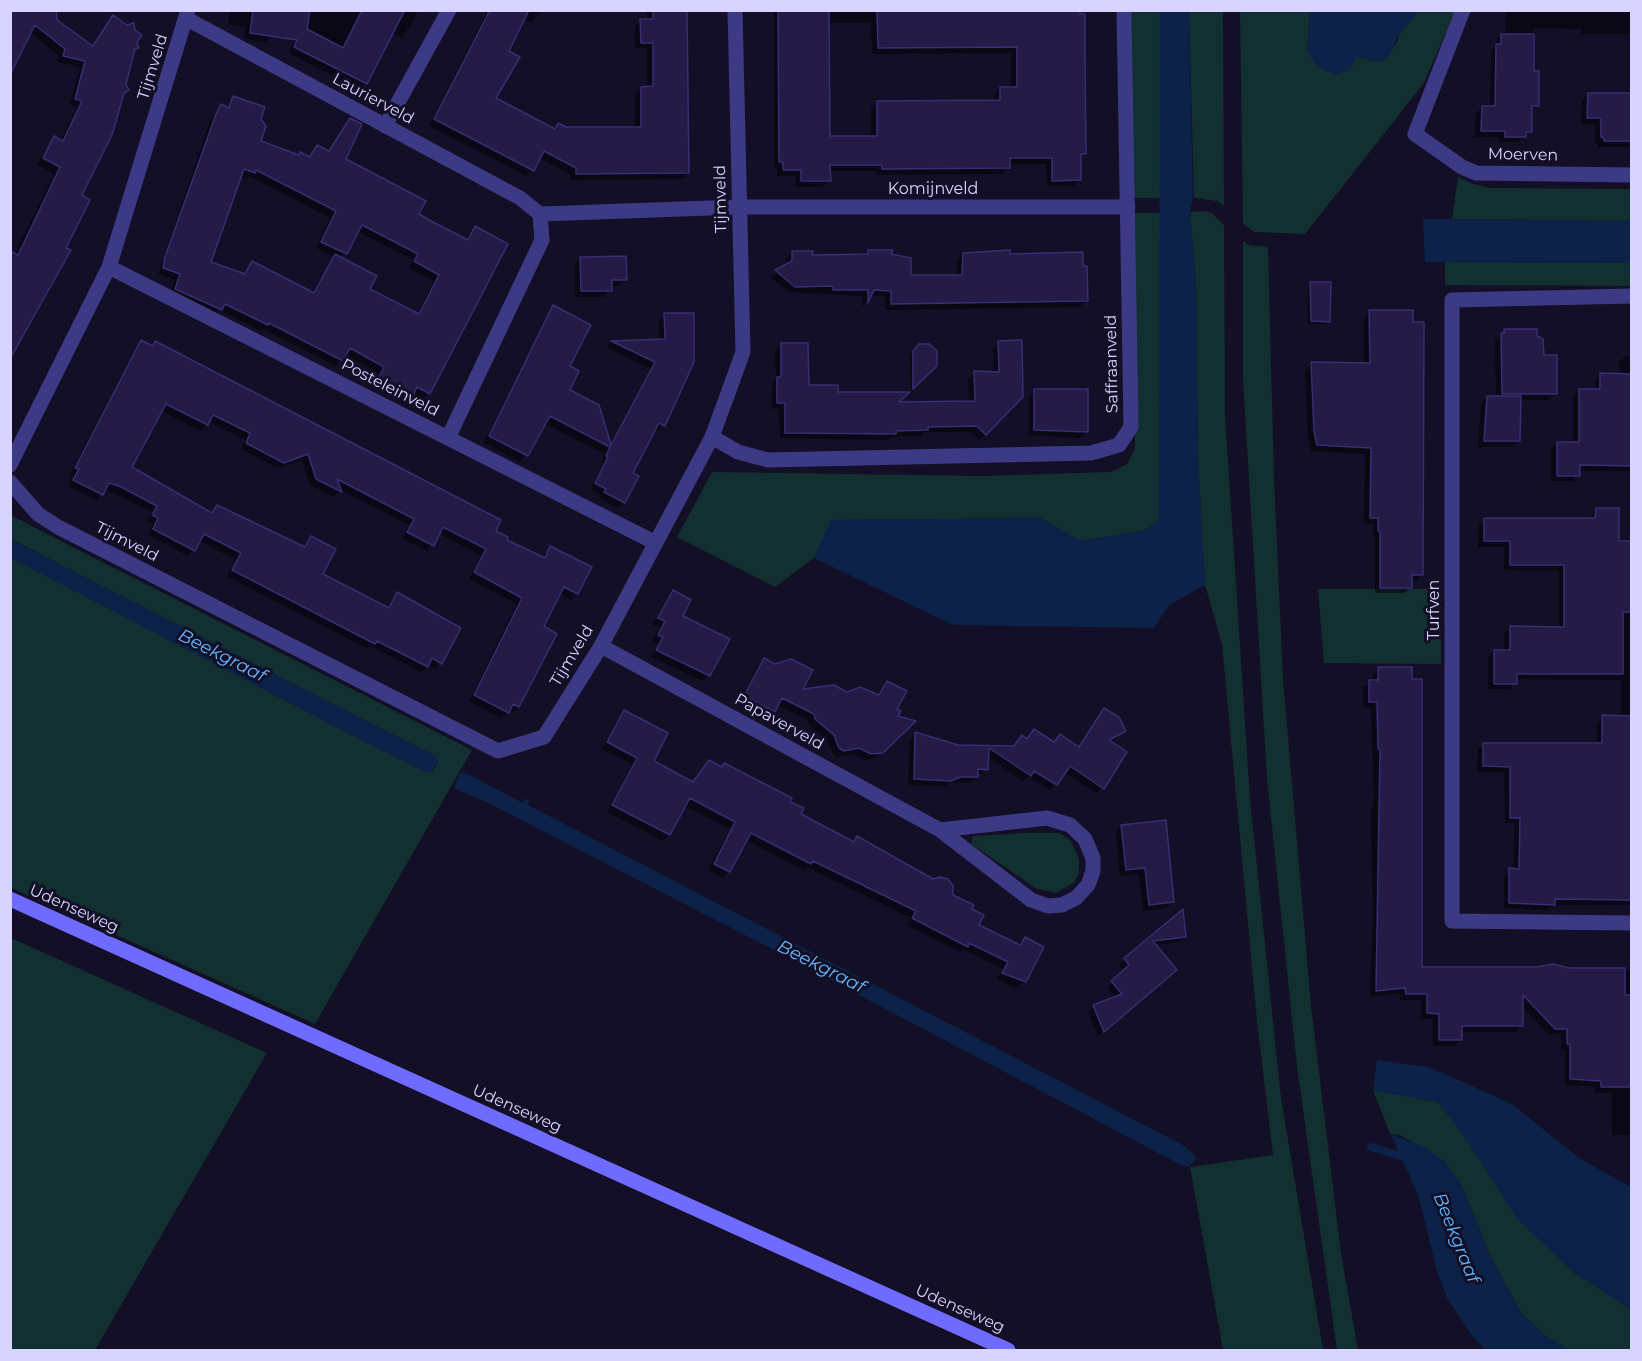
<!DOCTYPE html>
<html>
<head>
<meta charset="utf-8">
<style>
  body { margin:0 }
  #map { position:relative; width:1642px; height:1361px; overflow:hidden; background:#130f26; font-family:Montserrat,sans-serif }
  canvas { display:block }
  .frame { position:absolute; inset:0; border:12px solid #d9d4ff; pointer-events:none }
</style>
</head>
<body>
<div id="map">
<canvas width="1642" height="1361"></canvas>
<div class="frame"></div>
</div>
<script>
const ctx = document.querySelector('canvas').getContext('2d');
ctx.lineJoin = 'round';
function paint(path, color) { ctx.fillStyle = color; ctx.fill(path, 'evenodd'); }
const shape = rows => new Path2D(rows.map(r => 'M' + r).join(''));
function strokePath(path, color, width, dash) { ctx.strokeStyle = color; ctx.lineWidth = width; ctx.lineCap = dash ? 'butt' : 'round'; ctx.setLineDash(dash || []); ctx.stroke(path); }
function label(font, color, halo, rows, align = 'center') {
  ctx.font = font + ' Montserrat,sans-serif'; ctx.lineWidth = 6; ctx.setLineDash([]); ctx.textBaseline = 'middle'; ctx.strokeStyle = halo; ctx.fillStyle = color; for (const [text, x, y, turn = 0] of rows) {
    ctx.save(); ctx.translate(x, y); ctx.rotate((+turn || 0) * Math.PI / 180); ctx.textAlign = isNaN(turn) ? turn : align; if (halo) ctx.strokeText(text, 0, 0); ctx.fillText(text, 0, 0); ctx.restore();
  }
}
const green = shape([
  [1132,11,1160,11,1160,198,1133,198],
  [1189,11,1223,11,1224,206,1218,201,1194,198],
  [1240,11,1310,11,1308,35,1357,57,1380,62,1397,43,1399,35,1418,11,1455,11,1424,83,1305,234,1254,232,1243,224],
  [1458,177,1473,184,1491,188,1631,189,1631,221,1452,219],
  [1204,211,1212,213,1224,225,1225,415,1250,799,1281,1098,1323,1350,1223,1350,1190,1167,1273,1155,1257,1021,1222,644,1205,585,1198,459,1196,283,1190,212],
  [1133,213,1160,213,1161,502,1159,520,1154,525,1143,531,1080,541,1040,518,832,520,814,558,775,587,677,537,712,472,984,476,1111,472,1127,464,1135,448],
  [1243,241,1249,245,1268,247,1274,478,1283,679,1311,1006,1341,1253,1358,1350,1337,1350,1297,1067,1267,779,1243,379],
  [1445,262,1631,263,1631,286,1445,285],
  [10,515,472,750,315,1024,11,888,11,557,425,772,433,771,438,762,11,539],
  [1318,589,1441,589,1441,664,1324,663],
  [1027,833,1060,833,1071,841,1079,859,1079,873,1075,882,1056,893,1037,889,971,844,973,836],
  [11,938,267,1053,95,1350,11,1350],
  [1373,1090,1438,1102,1573,1272,1631,1309,1631,1350,1569,1350,1544,1335,1522,1314,1491,1258,1462,1186,1444,1161,1400,1135,1390,1134]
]);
const water = shape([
  [1160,11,1189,11,1193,198,1190,212,1196,283,1198,459,1205,585,1169,605,1154,628,953,625,814,558,831,520,1041,518,1080,541,1143,531,1159,520],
  [1310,11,1310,10,1418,11,1399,35,1388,58,1380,62,1357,57,1350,70,1335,75,1316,66,1307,50],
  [1423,219,1631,221,1631,263,1425,262],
  [10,539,436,756,438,762,432,771,425,772,370,745,11,558],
  [460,773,468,774,523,803,525,798,529,801,528,805,1183,1145,1197,1158,1188,1167,1181,1165,823,976,819,980,813,970,488,803,454,788],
  [1377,1060,1429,1067,1512,1104,1579,1158,1631,1187,1631,1309,1573,1272,1517,1219,1470,1145,1438,1102,1373,1090],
  [1390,1134,1425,1147,1444,1161,1462,1186,1491,1258,1522,1314,1544,1335,1569,1350,1486,1350,1473,1337,1447,1298,1437,1272,1418,1194]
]);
const shadow = shape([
  [10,10,56,21,91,47,113,17,136,42,137,48,132,53,124,84,127,90,121,96,80,196,10,264,54,174,37,164,54,138,60,141,77,107,70,105,80,67,57,62,59,56,30,32],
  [230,10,290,10,266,42,244,39,246,27,228,24],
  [306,10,419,10,402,38,392,33,366,84,360,90,289,53],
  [488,10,542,10,532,23,524,19,507,52,494,99,554,130,559,125,565,129,635,128,635,94,642,88,647,88,647,48,635,48,635,27,641,20,647,20,647,10,686,10,688,173,681,179,570,180,570,174,539,158,527,176,429,126],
  [774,10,995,10,1084,153,1080,158,1080,179,1074,186,1047,186,1046,164,1009,164,1002,174,876,175,876,171,829,171,829,180,823,187,795,187,796,175,777,176,777,168,774,168],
  [828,23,871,23,872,54,1011,53,1011,89,1000,88,994,95,994,101,877,103,871,109,871,138,829,138],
  [1505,10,1632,10,1632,34,1581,34,1582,29,1533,28,1533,73,1537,105,1531,112,1530,131,1518,142,1499,142,1499,137,1475,137,1475,133,1476,114,1482,107,1490,107,1491,51,1495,47,1495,42,1501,36,1506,36],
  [1588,95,1632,95,1632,147,1598,147,1598,143,1595,143,1595,124,1581,124,1582,101],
  [234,98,260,119,259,141,298,157,308,158,317,146,328,152,350,120,344,160,417,214,466,240,475,228,429,393,423,399,412,394,405,403,372,386,379,373,345,354,336,366,263,329,261,331,219,310,214,315,169,295,175,280,158,274,210,121,221,106,226,108],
  [240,176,247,179,250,176,330,218,316,248,334,257,312,294,253,263,243,275,209,263],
  [357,231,413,260,409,268,434,281,417,314,368,290,340,259],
  [792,252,811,257,864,256,869,252,889,255,909,277,957,276,957,261,963,255,1008,255,1086,300,1080,307,885,310,885,296,870,296,862,307,862,296,789,292,770,277,786,266,786,259],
  [581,258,625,279,619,286,610,286,610,290,604,297,575,297,575,264],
  [1311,283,1329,321,1326,324,1308,324,1308,286],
  [554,307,568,367,568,391,610,445,650,369,606,347,611,342,659,341,659,321,665,315,692,315,664,425,657,431,654,430,631,474,624,502,618,508,599,498,601,495,590,489,603,464,601,462,605,454,544,423,520,462,484,443,548,314],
  [1370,312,1421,575,1415,581,1411,581,1411,587,1405,593,1375,593,1375,536,1373,536,1373,524,1364,524,1365,454,1311,451,1308,438,1305,370,1312,364,1364,364,1364,318],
  [1505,330,1536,330,1555,394,1549,400,1519,400,1519,441,1512,447,1478,447,1481,404,1487,397,1496,397,1495,340],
  [142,341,152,347,155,343,494,531,505,541,542,558,551,548,590,568,571,600,559,594,542,627,550,647,518,707,512,713,508,711,501,718,469,701,517,604,469,579,481,555,438,533,427,551,402,539,409,525,341,490,334,497,310,485,302,460,277,468,241,449,245,440,208,421,201,431,160,410,130,468,211,514,218,507,303,547,311,538,321,575,387,608,397,594,441,663,435,669,428,665,421,672,370,646,368,649,227,576,236,560,199,541,188,556,148,535,153,524,147,521,152,512,104,489,96,500,68,486,73,476,70,474,136,348],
  [999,343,1021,397,979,440,971,432,923,432,920,436,891,437,888,440,780,438,779,409,772,409,772,385,776,381,775,351,781,345,807,387,895,404,969,402,968,379,975,373,993,373,993,349],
  [920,346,935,365,911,389,910,355],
  [1626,356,1632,356,1632,471,1579,471,1573,481,1551,481,1551,449,1557,443,1573,443,1573,397,1580,391,1595,391,1595,381,1601,374,1620,375,1619,362],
  [1035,391,1087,432,1080,438,1029,435,1029,397],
  [1596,509,1617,542,1632,543,1632,905,1553,905,1547,910,1504,908,1504,876,1513,870,1515,823,1505,823,1504,772,1477,772,1478,750,1484,744,1597,745,1597,723,1603,717,1621,717,1621,680,1516,679,1510,689,1488,689,1488,658,1494,652,1504,652,1504,634,1510,628,1559,628,1559,571,1504,570,1504,547,1478,547,1479,525,1485,519,1590,519],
  [673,592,681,616,709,675,703,681,651,657,658,644,653,641,660,628,653,625],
  [764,660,801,691,877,696,887,683,896,717,913,722,875,758,864,760,852,754,837,757,833,754,828,741,809,725,808,720,777,705,768,717,739,702,758,666],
  [1378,668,1421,969,1632,970,1632,1135,1612,1135,1612,1093,1595,1093,1595,1086,1565,1085,1565,1050,1561,1050,1561,1034,1548,1034,1522,1006,1522,1026,1516,1032,1461,1032,1461,1040,1454,1046,1433,1046,1433,1019,1421,1019,1421,1000,1400,1000,1400,993,1370,997,1373,916,1371,813,1374,798,1371,708,1363,707,1363,688,1372,682,1372,675],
  [1105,709,1124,731,1109,742,1102,788,1096,793,1064,772,1050,790,1028,777,1023,781,987,756,986,769,970,783,953,782,944,786,908,785,910,740,916,734,958,746,1013,747,1022,737,1026,740,1034,731,1054,742,1060,736,1078,748],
  [624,712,652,762,692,783,709,762,721,768,724,764,788,802,799,815,852,843,857,837,951,896,971,909,977,926,1019,945,1026,939,1025,981,1014,988,997,979,1003,969,963,949,960,952,907,925,911,918,807,867,804,870,746,840,729,871,723,878,708,870,730,829,684,805,669,835,663,841,607,812,632,764,602,749,618,719],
  [1122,826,1173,902,1166,908,1143,911,1139,874,1120,876,1116,833],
  [1182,912,1185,937,1180,942,1154,945,1170,976,1098,1035,1088,1012,1094,1006,1116,998,1107,987,1125,971,1119,965]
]);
const stream = shape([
  [1371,1147,1407,1158]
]);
const building = shape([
  [10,10,56,10,57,20,93,46,113,15,127,25,134,23,135,30,142,35,137,42,139,48,135,49,126,84,129,90,124,93,112,135,82,195,90,200,66,248,71,250,10,359,10,251,18,255,60,167,43,158,54,136,63,141,82,101,75,99,85,61,63,56,65,49,35,25,10,75,10,10],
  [253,10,310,10,307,29,343,48,362,10,405,10,367,84,294,47,297,40,250,33,253,10],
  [490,10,529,10,509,51,520,57,496,98,555,129,558,123,566,127,641,127,641,87,653,86,653,43,641,43,640,19,653,19,653,10,687,10,689,173,576,174,576,168,544,151,534,171,434,119,490,10],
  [778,10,829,10,830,136,877,136,877,101,1000,100,1000,87,1017,87,1017,47,878,48,877,10,1080,10,1080,14,1085,14,1085,52,1086,154,1081,154,1081,180,1052,181,1052,158,1010,158,1010,168,882,169,882,165,830,165,831,181,801,181,801,170,783,170,783,162,779,162,778,10],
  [1501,34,1534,34,1534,71,1539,71,1539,106,1532,106,1532,132,1526,132,1526,137,1505,137,1505,131,1481,131,1482,106,1495,106,1496,44,1501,44,1501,34],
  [1588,93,1632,93,1632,141,1604,141,1604,138,1601,137,1601,118,1587,118,1588,93],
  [233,96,265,107,261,119,266,126,261,141,299,155,300,152,310,157,317,145,329,151,350,118,362,124,346,159,426,201,419,214,429,220,468,240,475,226,508,244,430,394,417,387,412,398,377,380,384,367,350,348,343,361,269,323,268,325,225,304,222,310,175,289,180,274,163,268,165,257,216,114,221,104,229,108,233,96],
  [244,169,255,173,256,170,336,211,321,242,347,254,362,225,418,254,414,261,439,275,419,314,370,289,377,276,335,254,314,293,252,261,245,274,211,262,244,169],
  [868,250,893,250,891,254,911,258,911,275,962,275,963,253,1010,250,1010,254,1083,252,1083,266,1087,266,1088,301,891,304,891,291,874,290,868,303,868,290,833,290,833,286,795,287,775,270,792,261,792,251,813,251,812,255,868,254,868,250],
  [626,256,627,280,612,280,612,291,581,291,580,257,626,256],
  [1310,282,1331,282,1330,322,1311,321,1310,282],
  [553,305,591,325,570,366,579,371,570,390,599,405,611,445,655,362,611,341,665,339,664,313,694,313,694,362,665,426,659,423,633,473,639,476,625,503,604,492,606,489,595,483,608,457,606,456,610,447,550,416,528,456,489,436,553,305],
  [1369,310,1413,310,1413,322,1424,322,1423,575,1412,575,1412,588,1380,588,1380,531,1378,531,1378,518,1370,518,1371,448,1317,445,1314,431,1311,362,1370,363,1369,310],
  [1504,329,1537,329,1537,336,1543,339,1544,355,1557,355,1557,394,1502,394,1501,333,1504,333,1504,329],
  [141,340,153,346,155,341,501,520,496,531,508,537,507,540,545,558,550,546,592,567,578,594,564,587,544,626,557,634,519,707,513,704,509,713,474,695,522,598,474,572,486,549,443,527,434,546,407,532,414,519,337,479,342,492,316,479,308,454,284,463,246,443,250,433,213,415,208,425,166,404,132,467,212,513,217,505,305,547,311,536,336,549,323,574,389,608,397,592,461,628,442,664,432,658,428,667,377,641,375,644,232,570,241,553,204,534,195,551,153,529,158,518,152,515,157,506,119,486,109,483,103,495,73,480,79,469,75,468,141,340],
  [1022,340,1023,397,986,435,977,426,928,427,928,430,896,431,896,434,785,433,785,403,777,403,777,377,781,377,781,343,808,343,809,385,838,385,838,392,910,392,899,402,975,401,974,371,999,372,998,341,1022,340],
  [919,344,929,344,937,351,937,366,913,389,913,351,919,344],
  [1600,373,1632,374,1632,466,1580,465,1580,476,1557,476,1557,442,1579,442,1579,389,1600,389,1600,373],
  [1034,389,1088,389,1088,432,1034,430,1034,389],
  [1487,396,1521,396,1520,441,1484,441,1487,396],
  [1596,508,1619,508,1619,541,1632,541,1632,612,1623,612,1623,674,1517,674,1517,684,1494,684,1494,650,1510,650,1510,626,1564,627,1564,565,1510,565,1510,541,1484,541,1484,518,1595,518,1596,508],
  [673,590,691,600,683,616,730,639,710,676,656,650,663,637,658,635,665,621,658,618,673,590],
  [764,658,775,664,791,659,813,670,803,689,834,685,847,692,860,687,879,695,887,681,907,691,897,709,901,711,898,716,916,721,883,753,871,754,859,748,844,751,839,748,834,735,815,719,814,714,782,698,775,712,744,696,764,658],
  [1378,667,1412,667,1412,679,1422,679,1422,967,1536,967,1553,964,1569,968,1625,968,1625,995,1632,995,1632,1087,1601,1087,1601,1081,1570,1079,1570,1044,1567,1044,1567,1029,1555,1029,1523,995,1523,1026,1462,1026,1462,1040,1439,1040,1439,1014,1427,1013,1427,994,1406,994,1405,988,1376,991,1380,749,1378,749,1377,702,1369,702,1369,680,1378,680,1378,667],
  [1104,708,1119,717,1126,731,1109,740,1127,752,1104,789,1070,766,1057,785,1034,771,1031,776,989,748,988,770,978,769,978,777,960,777,951,781,914,779,915,732,958,745,1014,746,1022,735,1027,739,1034,729,1054,742,1060,734,1079,747,1104,708],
  [624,710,668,733,654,761,693,782,709,760,722,767,724,763,792,798,790,802,804,808,801,814,854,842,857,836,933,879,940,877,948,879,953,886,953,895,974,905,972,909,984,915,979,925,1018,944,1021,945,1025,937,1044,947,1026,982,1002,973,1008,962,969,943,968,947,912,918,916,911,813,861,811,864,751,833,730,872,714,864,735,822,690,798,670,835,612,805,637,758,607,742,624,710],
  [1602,715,1632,716,1632,900,1555,899,1555,905,1509,903,1509,868,1519,869,1520,818,1510,818,1510,767,1483,766,1483,743,1602,743,1602,715],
  [1166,820,1174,902,1149,905,1145,868,1126,870,1121,825,1166,820],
  [1183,909,1186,937,1153,941,1177,970,1104,1032,1093,1005,1122,994,1111,981,1129,965,1124,958,1183,909]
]);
const street = shape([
  [1463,10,1415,134,1462,167,1476,173,1632,175],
  [187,19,520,198,540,214,542,240,448,438],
  [385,126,449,10],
  [540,214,738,207,1128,207],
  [109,267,654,542],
  [1632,296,1452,300,1452,921,1632,923],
  [712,437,738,452,768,460,1091,453,1119,445,1131,427,1124,10],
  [10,465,109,267,188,10],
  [10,482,38,514,58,527,498,751,544,737,601,646,712,437,743,352,735,10],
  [601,646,940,830],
  [1047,818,1070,825,1085,839,1093,858,1093,871,1088,885,1076,898,1062,905,1048,906,1031,900,940,830,1047,818]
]);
const secondary = shape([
  [10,899,1008,1350]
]);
const streetNames = [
  ["Tijmveld",153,67,-73],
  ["Laurierveld",373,99,28],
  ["Moerven",1523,155,1],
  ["Komijnveld",933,189],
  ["Tijmveld",721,199,-91],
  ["Saffraanveld",1112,364,-91],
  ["Posteleinveld",390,388,27],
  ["Tijmveld",127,542,27],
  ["Turfven",1434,610,-90],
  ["Tijmveld",572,656,-59],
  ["Papaverveld",779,722,29],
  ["Udenseweg",74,909,24],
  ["Udenseweg",517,1109,24],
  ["Udenseweg",960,1309,24]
];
const waterNames = [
  ["Beekgraaf",222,656,27],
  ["Beekgraaf",821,967,27],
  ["Beekgraaf",1456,1238,68]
];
paint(green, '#12302f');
paint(water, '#0c2248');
paint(shadow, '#0007');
strokePath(stream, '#0c2248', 8);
paint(building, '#241b47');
strokePath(building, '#3b2d73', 1.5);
strokePath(street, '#3d3a85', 15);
strokePath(secondary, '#6f6bff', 15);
label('16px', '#d9d4ff', '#130f26', streetNames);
label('italic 18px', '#62b6ff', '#130f26', waterNames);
</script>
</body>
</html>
